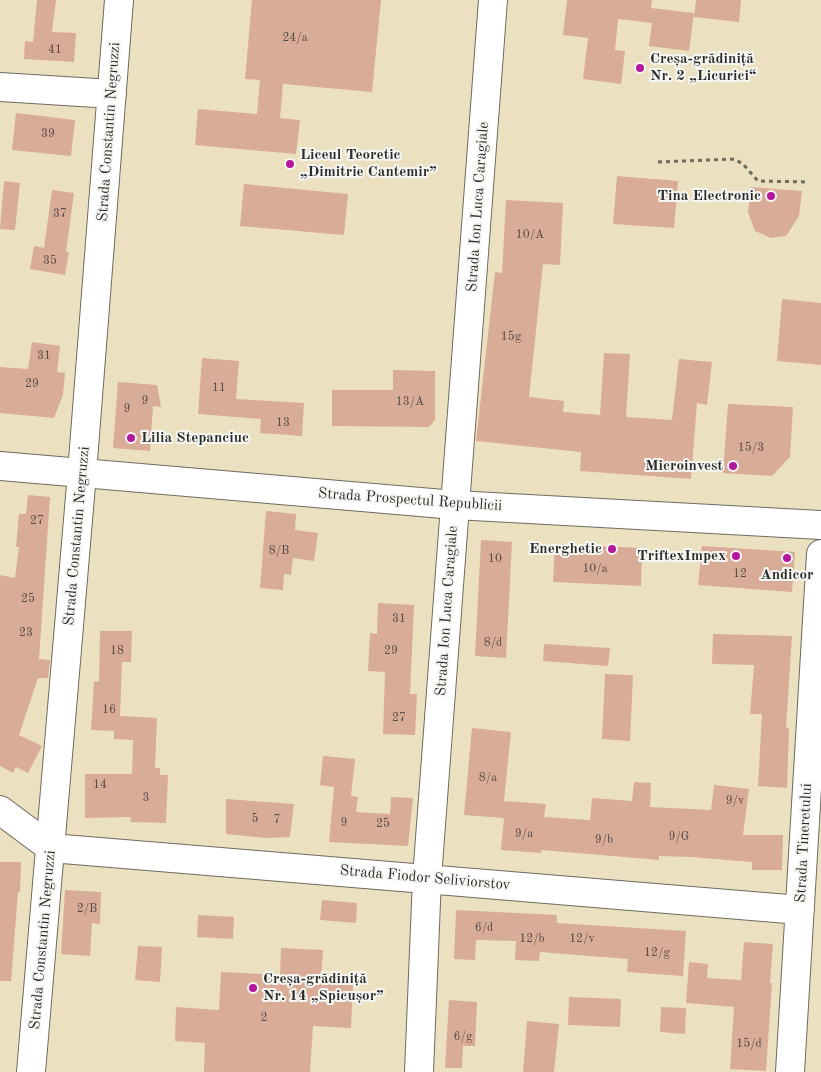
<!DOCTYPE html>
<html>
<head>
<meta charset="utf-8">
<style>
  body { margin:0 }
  canvas { display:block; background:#ebe1c0 }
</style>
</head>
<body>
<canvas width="821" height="1072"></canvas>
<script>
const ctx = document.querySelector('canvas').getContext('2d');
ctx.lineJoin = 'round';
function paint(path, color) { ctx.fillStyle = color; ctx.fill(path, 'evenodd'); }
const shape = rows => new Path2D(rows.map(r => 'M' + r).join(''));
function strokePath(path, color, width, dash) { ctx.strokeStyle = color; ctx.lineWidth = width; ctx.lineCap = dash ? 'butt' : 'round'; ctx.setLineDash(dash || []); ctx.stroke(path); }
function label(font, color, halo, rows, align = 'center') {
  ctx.font = font + ' "Old Standard TT",serif'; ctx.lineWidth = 4; ctx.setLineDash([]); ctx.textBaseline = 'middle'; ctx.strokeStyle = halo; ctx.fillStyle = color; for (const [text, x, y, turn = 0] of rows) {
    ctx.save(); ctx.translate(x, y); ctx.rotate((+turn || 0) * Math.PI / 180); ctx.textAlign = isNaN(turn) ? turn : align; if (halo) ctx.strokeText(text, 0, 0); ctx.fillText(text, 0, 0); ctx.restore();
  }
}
const building = shape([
  [37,0,56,0,52,32,76,33,74,62,24,59,25,41,33,42],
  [252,0,381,0,372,92,283,84,280,118,300,120,296,154,195,145,198,109,257,114,260,80,245,79],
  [567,0,652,0,651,8,694,13,689,51,649,46,652,23,618,19,615,50,625,51,621,84,583,79,588,38,563,35],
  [696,0,741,0,739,22,694,17],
  [16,113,75,120,71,156,12,150],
  [617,176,678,181,674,228,613,224],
  [4,181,20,183,15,230,0,229],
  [244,184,348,194,344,235,240,226],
  [751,187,802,191,799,216,786,236,771,238,755,231,748,212],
  [52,190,74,193,66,252,69,252,65,275,30,269,34,246,44,248],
  [506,200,563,203,560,265,543,264,529,397,564,401,563,412,600,415,604,353,630,354,626,417,672,420,679,359,712,362,707,405,697,403,691,479,580,471,581,452,476,441,495,272,502,273],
  [782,299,821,303,821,365,777,361],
  [32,342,60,346,57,372,65,373,63,395,54,418,0,413,0,367,28,369],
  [202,358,239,361,236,399,304,403,302,436,260,433,261,419,198,414],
  [393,370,435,371,435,420,429,427,332,426,332,390,393,390],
  [118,382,157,385,161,407,153,406,150,451,113,448],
  [728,404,793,407,790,457,772,476,723,473],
  [28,495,50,497,39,659,50,660,48,678,38,678,19,735,42,746,28,773,16,767,13,773,0,766,0,575,15,578,19,547,16,547,19,514,26,514],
  [266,511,296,514,295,530,318,533,314,561,293,558,291,575,284,574,283,590,260,588],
  [481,540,512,542,506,658,475,656],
  [555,544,642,548,641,586,553,582],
  [702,546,795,552,792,592,698,585],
  [378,603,414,605,410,694,417,694,415,735,383,734,385,672,368,671,370,633,377,634],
  [100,631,132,631,131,662,122,662,120,716,157,718,155,768,160,768,160,775,168,775,166,823,130,822,131,817,85,818,85,774,132,774,133,740,114,739,114,731,91,730,94,681,99,682],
  [713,634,792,636,786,728,789,728,787,788,758,786,762,714,750,714,754,665,712,664],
  [544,644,610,648,608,666,543,661],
  [605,674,633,675,630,741,602,739],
  [472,728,511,732,504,801,546,804,544,817,590,820,592,798,632,801,634,782,651,783,650,807,711,810,714,785,749,789,743,835,783,835,782,870,752,870,752,862,691,857,659,856,659,860,542,850,541,853,501,850,504,818,464,815],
  [323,756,355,759,351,796,358,797,356,812,390,814,391,797,413,798,408,846,329,842,334,787,320,785],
  [226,799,294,804,290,837,266,838,226,834],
  [0,862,21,862,20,892,18,892,11,981,0,981],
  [65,890,101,892,100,924,92,923,90,956,61,954],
  [322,900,357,903,356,923,320,920],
  [456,910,557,915,557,923,686,931,683,976,627,972,628,959,540,952,539,961,515,960,516,941,476,940,475,960,454,959],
  [198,915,234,917,233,939,197,937],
  [744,942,773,944,770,983,772,983,766,1071,730,1069,734,1007,686,1003,689,962,708,964,707,978,741,980],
  [138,946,162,947,160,982,135,980],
  [281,948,323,950,321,981,353,983,351,1028,313,1026,310,1072,204,1072,205,1043,175,1041,176,1007,219,1010,221,972,280,975],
  [569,997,621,999,620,1027,568,1025],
  [449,1000,477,1002,475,1046,463,1046,462,1068,445,1068],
  [661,1007,686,1008,685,1034,660,1032],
  [527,1021,559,1024,554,1072,523,1072]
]);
const path = shape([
  [658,162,734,159,743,164,758,181,808,182]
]);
const minor = shape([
  [0,87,112,94],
  [0,810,51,848,800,910],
  [31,1072,82,473,119,0],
  [419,1072,427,878,493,0],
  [790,1072,821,554]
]);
const major = shape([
  [0,466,455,505,821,525]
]);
const markers = [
  [640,68,5,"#b5179e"],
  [290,164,5,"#b5179e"],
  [771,196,5,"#b5179e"],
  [131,438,5,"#b5179e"],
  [733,466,5,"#b5179e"],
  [612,549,5,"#b5179e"],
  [736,556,5,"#b5179e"],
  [787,558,5,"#b5179e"],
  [253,988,5,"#b5179e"]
];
const numberNames = [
  ["24/a",295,38],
  ["41",55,50],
  ["39",48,134],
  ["37",60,214],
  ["10/A",530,235],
  ["35",50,261],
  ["15g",511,337],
  ["31",44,356],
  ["29",32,384],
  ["11",219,388],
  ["9",145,401],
  ["13/A",410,402],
  ["9",127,409],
  ["13",283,423],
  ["15/3",751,448],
  ["27",37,521],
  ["8/B",279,551],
  ["10",495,559],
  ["10/a",595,569],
  ["12",740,574],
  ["25",28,599],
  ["31",399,619],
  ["23",26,633],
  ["8/d",493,643],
  ["18",117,651],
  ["29",391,651],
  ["16",109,710],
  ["27",399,718],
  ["8/a",488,778],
  ["14",100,785],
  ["3",146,798],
  ["9/v",735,801],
  ["5",255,819],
  ["7",277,820],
  ["9",344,823],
  ["25",383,824],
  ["9/a",524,834],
  ["9/G",679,837],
  ["9/b",604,840],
  ["2/B",87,909],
  ["6/d",484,928],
  ["12/b",532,939],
  ["12/v",582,939],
  ["12/g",657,953],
  ["2",264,1018],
  ["6/g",463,1037],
  ["15/d",749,1044]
];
const poiNames = [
  ["Creșa-grădiniță",650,59],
  ["Nr. 2 „Licurici“",650,76],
  ["Liceul Teoretic",300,155],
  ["„Dimitrie Cantemir”",300,172],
  ["Tina Electronic",761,196,"right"],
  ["Lilia Stepanciuc",141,438],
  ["Microinvest",723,466,"right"],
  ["Energhetic",602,549,"right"],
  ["TriftexImpex",726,556,"right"],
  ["Andicor",787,575,"center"],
  ["Creșa-grădiniță",263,979],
  ["Nr. 14 „Spicușor”",263,996]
];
const streetNames = [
  ["Strada Constantin Negruzzi",109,132,-86],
  ["Strada Ion Luca Caragiale",478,207,-86],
  ["Strada Prospectul Republicii",410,500,4],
  ["Strada Constantin Negruzzi",77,536,-85],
  ["Strada Ion Luca Caragiale",447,611,-86],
  ["Strada Tineretului",804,843,-87],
  ["Strada Fiodor Seliviorstov",425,878,5],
  ["Strada Constantin Negruzzi",43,940,-85]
];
paint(building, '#d9ac98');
strokePath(minor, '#6e6b5f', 30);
strokePath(major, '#6e6b5f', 30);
strokePath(path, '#6e6b5f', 3, [4, 4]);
strokePath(minor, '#fff', 28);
strokePath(major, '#fff', 28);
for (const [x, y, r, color] of markers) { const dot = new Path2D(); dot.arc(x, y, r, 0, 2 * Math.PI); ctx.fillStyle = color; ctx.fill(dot); strokePath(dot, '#f6f6f2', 2); }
label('12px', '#564b46', null, numberNames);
label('bold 15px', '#2b2b2b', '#f6f6f2', poiNames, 'left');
label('15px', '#2b2b2b', '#f6f6f2', streetNames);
</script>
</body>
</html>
